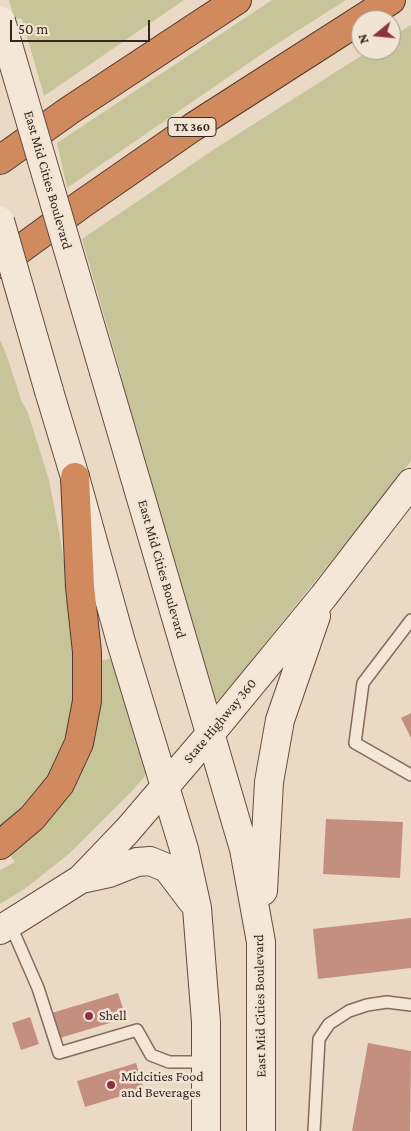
<!DOCTYPE html>
<html>
<head>
<meta charset="utf-8">
<style>
  body { margin:0 }
  #map { position:relative; width:411px; height:1131px; overflow:hidden; background:#ead9c5; font-family:"Crimson Pro",serif }
  canvas { display:block }
  .north { position:absolute; left:351px; top:10px; width:50px; height:50px; box-sizing:border-box; background:#f2e4d4; border:1px solid #a6988c; border-radius:50%; rotate:253deg; font-size:14px; font-weight:700; line-height:20px; text-align:center; color:#35261f }
  .north::after { content:''; display:block; margin:auto; width:18px; height:22px; background:#8c3343; clip-path:polygon(50% 0,100% 100%,50% 72%,0 100%) }
  .scale { position:absolute; left:10px; top:20px; width:140px; height:22px; box-sizing:border-box; border:2px solid #35261f; border-top:0; padding-left:6px; font-size:15px; line-height:18px; white-space:nowrap; color:#35261f; -webkit-text-stroke:4px #f2e4d4; paint-order:stroke }
</style>
</head>
<body>
<div id="map">
<canvas width="411" height="1131"></canvas>
<div class="north">N</div>
<div class="scale">50 m</div>
</div>
<script>
const ctx = document.querySelector('canvas').getContext('2d');
ctx.lineJoin = 'round';
function paint(path, color) { ctx.fillStyle = color; ctx.fill(path, 'evenodd'); }
const shape = rows => new Path2D(rows.map(r => 'M' + r).join(''));
function strokePath(path, color, width, dash) { ctx.strokeStyle = color; ctx.lineWidth = width; ctx.lineCap = dash ? 'butt' : 'round'; ctx.setLineDash(dash || []); ctx.stroke(path); }
function label(font, color, halo, rows, align = 'center') {
  ctx.font = font + ' "Crimson Pro",serif'; ctx.lineWidth = 5; ctx.setLineDash([]); ctx.textBaseline = 'middle'; ctx.strokeStyle = halo; ctx.fillStyle = color; for (const [text, x, y, turn = 0] of rows) {
    ctx.save(); ctx.translate(x, y); ctx.rotate((+turn || 0) * Math.PI / 180); ctx.textAlign = isNaN(turn) ? turn : align; if (halo) ctx.strokeText(text, 0, 0); ctx.fillText(text, 0, 0); ctx.restore();
  }
}
const green = shape([
  [9,0,184,0,44,96,22,19,14,18],
  [272,0,346,0,272,47,67,188,57,143],
  [411,25,411,461,244,670,219,699,215,701,117,376,121,374,82,239,216,148,364,54,370,50,391,50,391,37],
  [0,340,8,359,21,400,28,413,49,480,60,537,73,617,75,703,68,738,45,784,12,824,0,831],
  [116,657,146,768,145,776,133,790,70,853,26,888,0,904,0,870,15,862,9,854,32,835,97,662]
]);
const building = shape([
  [411,713,411,738,401,718],
  [326,819,403,822,400,878,323,874],
  [411,918,411,968,318,979,313,929],
  [118,993,126,1018,60,1038,52,1013],
  [30,1017,39,1044,21,1050,12,1023],
  [368,1043,411,1051,410,1131,352,1131],
  [136,1063,144,1089,85,1107,77,1081]
]);
const service = shape([
  [411,620,363,683,355,743,411,775],
  [10,924,38,988,59,1053,137,1030,151,1055,169,1062,207,1062],
  [314,1131,319,1039,329,1024,349,1011,367,1005,387,1002,411,1005]
]);
const secondary = shape([
  [104,372,244,849,261,942,261,1131],
  [49,391,75,477,121,642,184,849,197,908,206,1022,206,1131],
  [81,879,109,873,137,862,150,861,167,868,192,901],
  [263,891,269,782,280,720,316,616],
  [0,930,81,879,127,831,211,733,323,597,411,483]
]);
const motorway = shape([
  [0,160,70,110,237,0],
  [0,264,82,204,193,127,391,0],
  [0,845,32,818,60,784,79,743,87,701,87,652,80,587,75,477]
]);
const secondaryBridge = shape([
  [1,21,104,372],
  [0,221,49,391]
]);
const markers = [
  [89,1016,5,"#8c3343"],
  [111,1085,5,"#8c3343"]
];
const shields = [
  [192,127,48]
];
const shieldNames = [
  ["TX 360",192,127]
];
const streetNames = [
  ["East Mid Cities Boulevard",48,180,74],
  ["East Mid Cities Boulevard",162,569,74],
  ["State Highway 360",220,721,-50],
  ["East Mid Cities Boulevard",260,1006,-91]
];
const poiNames = [
  ["Shell",99,1016],
  ["Midcities Food",121,1077],
  ["and Beverages",121,1093]
];
paint(green, '#c7c49a');
paint(building, '#c48f7f');
strokePath(service, '#836b5d', 14);
strokePath(secondary, '#654c40', 30);
strokePath(motorway, '#513a31', 30);
strokePath(service, '#f5e7d8', 11);
strokePath(secondary, '#f5e7d8', 28);
strokePath(motorway, '#d18a5e', 28);
strokePath(secondaryBridge, '#654c40', 30, []);
strokePath(secondaryBridge, '#f5e7d8', 28);
for (const [x, y, r, color] of markers) { const dot = new Path2D(); dot.arc(x, y, r, 0, 2 * Math.PI); ctx.fillStyle = color; ctx.fill(dot); strokePath(dot, '#f2e4d4', 2); }
for (const [x, y, w] of shields) { const box = new Path2D(); box.roundRect(x - w / 2, y - 9.5, w, 19, 4); ctx.fillStyle = '#f2e4d4'; ctx.fill(box); strokePath(box, '#35261f', 1); }
label('bold 12px', '#35261f', null, shieldNames);
label('14px', '#35261f', '#f2e4d4', streetNames);
label('14px', '#35261f', '#f2e4d4', poiNames, 'left');
</script>
</body>
</html>
